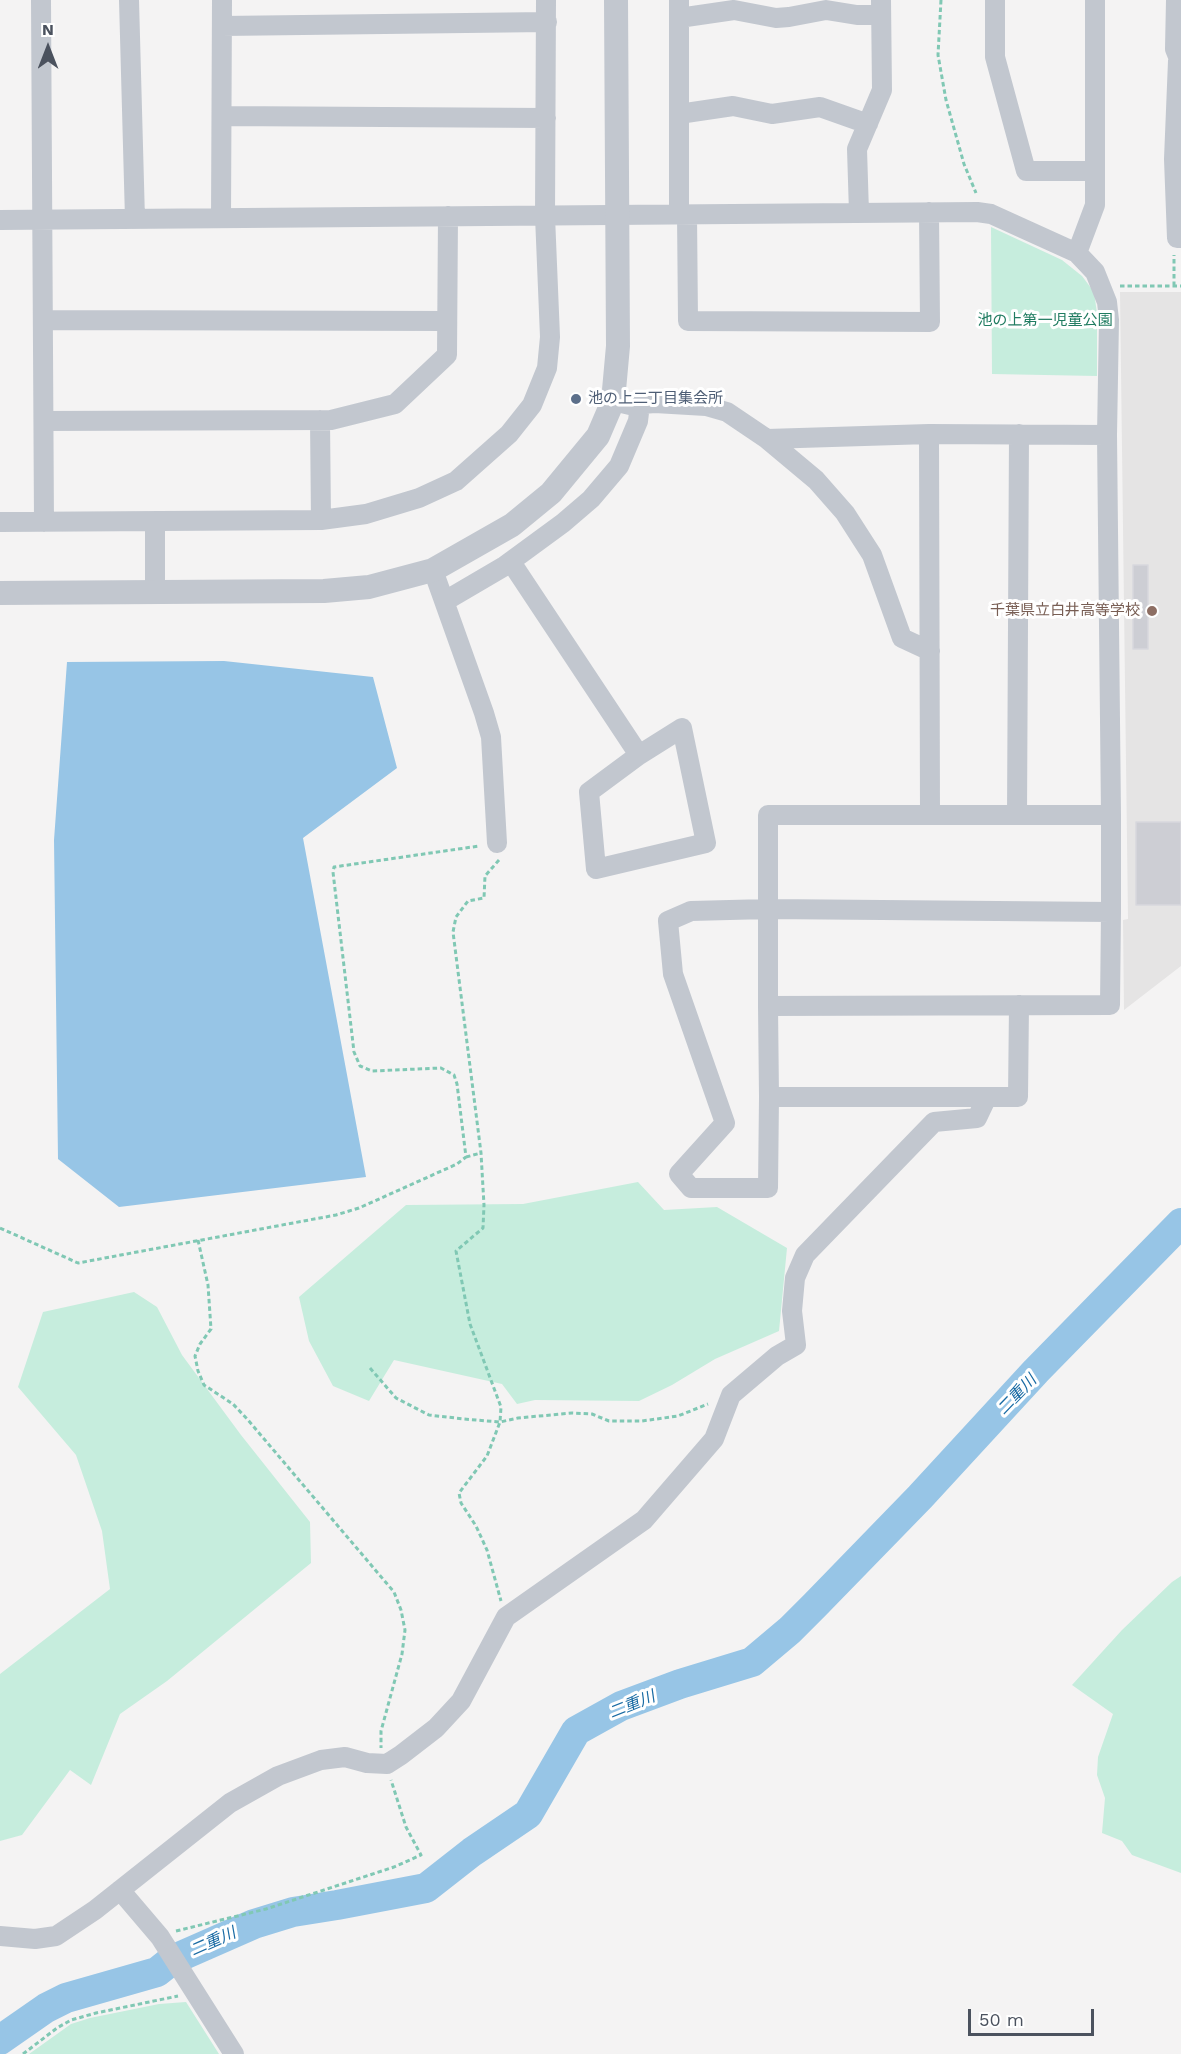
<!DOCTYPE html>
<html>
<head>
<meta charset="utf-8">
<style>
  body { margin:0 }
  #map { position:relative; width:1181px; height:2054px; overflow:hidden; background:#f4f3f3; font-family:"Work Sans",sans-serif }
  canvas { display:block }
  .north { position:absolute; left:18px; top:18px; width:60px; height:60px; -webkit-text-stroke:4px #fff; paint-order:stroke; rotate:0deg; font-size:16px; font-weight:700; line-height:24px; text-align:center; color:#4b525e }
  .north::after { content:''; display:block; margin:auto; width:21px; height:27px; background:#4b525e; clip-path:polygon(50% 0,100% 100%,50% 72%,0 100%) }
  .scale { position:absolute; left:968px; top:2009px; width:126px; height:27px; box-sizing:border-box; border:3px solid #4b525e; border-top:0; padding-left:8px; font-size:18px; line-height:21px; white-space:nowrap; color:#4b525e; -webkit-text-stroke:4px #fff; paint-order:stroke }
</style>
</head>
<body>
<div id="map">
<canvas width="1181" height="2054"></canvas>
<div class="north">N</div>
<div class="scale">50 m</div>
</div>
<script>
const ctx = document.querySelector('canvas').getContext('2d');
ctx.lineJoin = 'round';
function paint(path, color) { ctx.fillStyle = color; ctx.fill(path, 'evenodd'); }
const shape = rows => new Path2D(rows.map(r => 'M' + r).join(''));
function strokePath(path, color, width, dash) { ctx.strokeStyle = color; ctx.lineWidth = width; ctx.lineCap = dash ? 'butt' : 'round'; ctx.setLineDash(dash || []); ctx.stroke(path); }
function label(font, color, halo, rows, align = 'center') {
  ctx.font = font + ' "Work Sans","Noto Sans JP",sans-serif'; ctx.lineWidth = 6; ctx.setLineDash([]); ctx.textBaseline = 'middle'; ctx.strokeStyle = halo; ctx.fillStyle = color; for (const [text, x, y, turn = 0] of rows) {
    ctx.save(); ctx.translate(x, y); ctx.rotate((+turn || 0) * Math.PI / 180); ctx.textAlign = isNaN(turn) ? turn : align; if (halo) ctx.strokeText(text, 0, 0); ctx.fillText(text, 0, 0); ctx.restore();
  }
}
const education = shape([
  [1120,292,1181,292,1181,966,1124,1010,1123,920,1128,919]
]);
const green = shape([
  [991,227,1062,260,1082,276,1094,292,1097,313,1097,376,992,374],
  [638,1182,664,1210,717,1207,787,1248,779,1331,715,1359,672,1385,639,1401,535,1400,517,1404,502,1384,394,1360,369,1401,333,1386,309,1341,299,1297,406,1205,523,1204],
  [134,1292,157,1307,182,1355,241,1435,310,1522,311,1563,167,1681,120,1714,91,1785,70,1770,22,1835,0,1841,0,1674,110,1589,102,1531,76,1455,18,1387,43,1312],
  [1181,1576,1181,1873,1132,1855,1122,1841,1102,1833,1105,1798,1097,1775,1098,1757,1113,1714,1072,1685,1122,1630,1172,1582],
  [186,2002,219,2054,29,2054,71,2024,90,2018,159,2004]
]);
const water = shape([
  [224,661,373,677,397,768,303,838,366,1177,119,1207,58,1159,54,840,67,662]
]);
const river = shape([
  [0,2040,46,2008,66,1998,157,1972,172,1960,254,1924,293,1912,337,1905,426,1888,472,1852,528,1814,576,1731,621,1706,680,1684,752,1662,790,1630,815,1605,920,1497,1036,1371,1181,1223]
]);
const building = shape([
  [1133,565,1148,565,1148,649,1133,649,1133,565],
  [1136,822,1181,822,1181,905,1136,905,1136,822]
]);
const path = shape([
  [941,0,938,55,946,100,964,164,976,193],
  [1120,286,1181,286],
  [1174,286,1174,255],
  [499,860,485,876,484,898,468,901,456,917,453,932,481,1153,484,1205,483,1228,456,1251,470,1324,501,1407,500,1422,487,1456,459,1493,461,1503,476,1526,487,1550,501,1601],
  [466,1157,481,1153],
  [0,1228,78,1263,336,1215,359,1208,457,1164,466,1157,457,1084,454,1075,441,1068,372,1071,360,1066,354,1052,333,872,334,867,479,846],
  [198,1240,208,1285,211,1329,200,1344,195,1356,198,1371,204,1385,233,1404,248,1420,394,1592,401,1610,405,1630,402,1654,381,1731,381,1748],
  [370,1368,396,1398,429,1415,464,1419,500,1422,518,1418,572,1413,592,1414,609,1421,642,1421,678,1416,708,1404],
  [176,1931,266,1909,394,1867,421,1855,406,1827,391,1780],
  [23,2054,57,2028,71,2020,96,2013,178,1996]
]);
const minor = shape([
  [41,0,44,522],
  [129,0,135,219],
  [679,0,679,214],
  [995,0,995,57,1026,171,1095,171],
  [1176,0,1175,49,1181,64],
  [679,18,734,10,776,18,789,17,826,10,857,15,881,15],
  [222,26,547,22],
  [1178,61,1174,159,1177,238,1181,238],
  [679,114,733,106,772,114,820,107,868,124],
  [222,116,546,118],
  [859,213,857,149,882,90,881,0],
  [687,214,688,321,930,322,929,212],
  [221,218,222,0],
  [0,220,977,212,991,214,1077,253,1095,272,1107,302,1109,320,1107,435,1111,815,1111,912,768,909,691,911,668,921,673,974,725,1123,679,1174,691,1188,768,1188,769,1097,768,1006,768,815,1111,815],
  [1077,253,1095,205,1095,0],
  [43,320,447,321],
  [613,401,630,405,655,403,706,406,727,412,767,439,816,480,845,513,872,555,902,638,930,651],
  [320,420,321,520],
  [44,421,331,420,395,404,447,355,448,216],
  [929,434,930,815],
  [767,439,929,434,1107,435],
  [155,521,155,592],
  [0,522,321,520,366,514,419,498,456,481,509,434,532,405,547,368,550,337,545,216,546,0],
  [511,562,639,755,682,728,706,843,596,869,589,792,639,755],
  [433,570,484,713,491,737,497,843],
  [445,601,503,567,563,523,591,499,619,466,638,421,640,404],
  [1017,815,1019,434],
  [768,1006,1110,1005,1111,912],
  [769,1097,1018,1097,1019,1005],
  [120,1890,160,1937,234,2054],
  [0,1936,35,1939,56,1936,95,1910,230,1803,278,1776,321,1760,345,1757,367,1763,387,1764,401,1755,436,1728,461,1701,506,1617,644,1520,714,1439,731,1395,777,1356,796,1345,792,1311,795,1278,805,1255,934,1122,977,1118,987,1097]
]);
const tertiary = shape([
  [0,593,324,591,369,587,433,570,512,525,551,493,598,436,613,401,618,346,616,0]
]);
const markers = [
  [576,399,6,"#5c6f8a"],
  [1152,611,6,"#8d6e63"]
];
const parkNames = [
  ["池の上第一児童公園",1045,321]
];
const serviceNames = [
  ["池の上二丁目集会所",588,399]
];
const educationNames = [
  ["千葉県立白井高等学校",1140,611]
];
const waterNames = [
  ["二重川",1017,1395,-46],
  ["二重川",632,1705,-22],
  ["二重川",213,1942,-24]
];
paint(education, '#e5e4e4');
paint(green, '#c6eddd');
paint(water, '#97c5e6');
strokePath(river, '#97c5e6', 30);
paint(building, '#cdced4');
strokePath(building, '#d7d8dd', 1.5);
strokePath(path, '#80c8b4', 3, [4.5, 3]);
strokePath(minor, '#c2c7cf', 20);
strokePath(tertiary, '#c2c7cf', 24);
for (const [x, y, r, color] of markers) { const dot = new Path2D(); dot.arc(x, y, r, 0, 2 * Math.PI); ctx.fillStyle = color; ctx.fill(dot); strokePath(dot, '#fff', 2); }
label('15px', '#207c61', '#fff', parkNames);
label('15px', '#4e5e75', '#fff', serviceNames, 'left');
label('15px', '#785e54', '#fff', educationNames, 'right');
label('italic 16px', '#196ba4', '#fff', waterNames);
</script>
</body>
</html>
